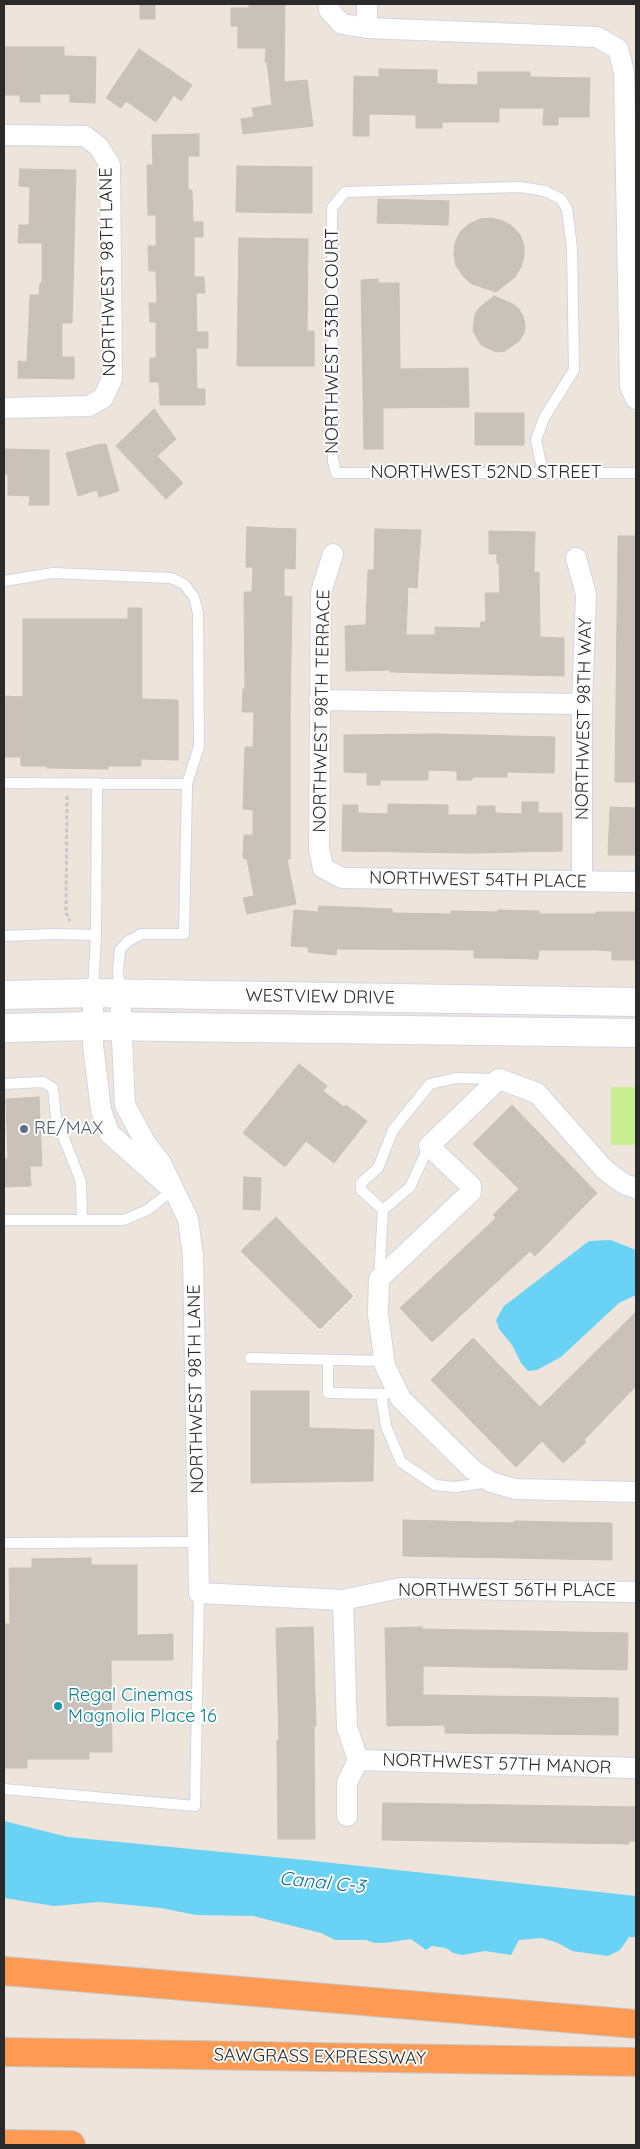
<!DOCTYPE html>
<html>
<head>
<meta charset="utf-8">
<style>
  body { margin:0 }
  #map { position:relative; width:640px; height:2149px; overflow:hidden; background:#ede5dc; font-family:Quicksand,sans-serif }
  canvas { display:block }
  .frame { position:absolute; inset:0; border:5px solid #2a2a2a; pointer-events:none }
</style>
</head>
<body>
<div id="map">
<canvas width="640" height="2149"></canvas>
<div class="frame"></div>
</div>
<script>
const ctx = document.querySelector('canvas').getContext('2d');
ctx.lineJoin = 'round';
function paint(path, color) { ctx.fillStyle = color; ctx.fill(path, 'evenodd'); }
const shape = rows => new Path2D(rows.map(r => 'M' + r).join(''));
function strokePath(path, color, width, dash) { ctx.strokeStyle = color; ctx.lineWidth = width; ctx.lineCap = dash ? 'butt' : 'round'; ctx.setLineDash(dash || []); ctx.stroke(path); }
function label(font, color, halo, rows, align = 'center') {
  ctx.font = font + ' Quicksand,sans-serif'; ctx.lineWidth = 4; ctx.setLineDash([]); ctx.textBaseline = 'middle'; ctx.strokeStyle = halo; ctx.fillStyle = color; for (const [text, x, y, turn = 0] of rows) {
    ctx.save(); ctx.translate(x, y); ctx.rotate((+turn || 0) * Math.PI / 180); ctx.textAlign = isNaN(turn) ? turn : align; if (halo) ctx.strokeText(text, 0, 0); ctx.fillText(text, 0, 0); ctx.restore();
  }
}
const pitch = shape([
  [611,1087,636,1087,636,1145,611,1145]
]);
const water = shape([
  [611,1240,636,1250,636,1295,619,1303,561,1357,537,1370,528,1371,521,1363,512,1345,499,1329,496,1320,504,1306,589,1241],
  [4,1821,68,1837,305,1860,636,1896,636,1937,629,1937,620,1950,608,1956,572,1951,558,1943,542,1938,519,1940,511,1955,485,1951,462,1955,453,1953,446,1948,432,1946,426,1950,411,1939,384,1943,375,1943,366,1940,335,1940,321,1933,253,1916,196,1915,161,1908,99,1902,54,1906,4,1898]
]);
const building = shape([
  [140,4,155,4,155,19,140,19,140,4],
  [249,4,285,4,284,82,307,80,313,126,243,134,241,119,254,117,252,108,272,105,267,62,265,62,266,48,238,48,238,26,231,26,231,8,249,8,249,4],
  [4,47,64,47,64,56,96,57,95,103,70,102,70,94,40,94,40,102,20,102,20,95,4,95,4,47],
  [139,49,192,85,181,101,174,95,156,122,126,101,121,108,106,98,139,49],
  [379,69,437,70,437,84,478,85,478,72,530,72,530,77,590,78,589,117,558,117,558,125,543,125,544,108,499,108,499,122,442,122,442,128,416,128,416,115,369,114,369,136,353,136,354,76,379,77,379,69],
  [199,134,199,156,188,156,188,190,192,190,193,222,203,222,203,237,194,237,194,277,204,277,205,293,196,293,197,332,208,332,208,348,196,348,197,389,205,389,205,405,160,405,159,382,150,382,150,358,156,358,156,322,150,322,149,303,157,303,156,271,149,271,148,246,156,246,156,215,148,215,147,165,153,165,152,135,199,134],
  [237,166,312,167,312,213,236,212,237,166],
  [20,169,76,170,72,323,62,323,62,357,74,357,74,379,18,378,18,361,27,362,30,295,39,295,40,283,42,283,42,243,18,243,19,225,29,225,30,187,19,186,20,169],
  [378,199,449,201,448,225,377,223,378,199],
  [491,218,503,221,512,226,520,235,524,245,524,257,521,267,515,277,496,292,472,284,463,276,456,266,454,254,455,243,460,232,469,224,480,219,491,218],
  [239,238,308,239,307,331,314,331,314,366,237,366,239,238],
  [378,279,378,283,399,283,400,369,468,368,469,407,383,408,383,449,364,449,361,280,378,279],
  [494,296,511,303,518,308,523,316,525,325,524,333,519,341,505,351,496,352,481,345,473,331,475,314,480,307,494,296],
  [154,409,176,439,157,456,183,483,166,499,116,446,154,409],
  [475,413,524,413,524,445,475,445,475,413],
  [101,444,106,444,119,491,99,497,97,490,78,496,66,453,101,444],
  [4,449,49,450,49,505,29,505,30,496,8,495,8,474,4,474,4,449],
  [247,527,296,529,295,569,284,568,284,596,292,597,290,722,290,859,287,859,296,904,247,914,243,898,254,896,247,859,243,858,244,835,253,835,253,810,243,809,245,747,253,747,254,712,242,712,243,689,245,689,244,592,252,592,253,567,246,567,247,527],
  [375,529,421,530,417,588,408,587,406,635,435,635,435,627,480,628,481,622,486,622,485,593,500,593,499,563,497,563,497,554,489,554,489,531,535,532,534,572,539,572,540,637,564,638,564,676,390,672,390,670,346,671,345,626,366,625,368,570,374,570,375,529],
  [618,536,636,536,636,782,615,782,618,536],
  [128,608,142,608,142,699,178,700,178,760,141,759,141,766,108,766,108,769,47,768,47,766,21,766,21,757,4,757,4,696,23,697,23,619,128,619,128,608],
  [434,734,555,737,554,773,507,772,507,777,472,777,472,780,457,780,457,771,428,770,428,780,380,780,380,785,367,785,367,773,344,772,344,735,434,734],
  [522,802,538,802,538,813,562,813,562,851,472,853,342,851,343,805,358,805,358,813,388,814,388,804,448,805,448,815,477,815,477,806,495,806,495,813,522,814,522,802],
  [610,807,636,808,636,855,608,855,610,807],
  [319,906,392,909,392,913,451,914,451,911,498,912,498,910,539,911,539,914,596,914,596,912,636,912,636,960,612,960,612,951,596,950,539,950,538,959,498,958,474,958,474,950,337,949,336,955,308,952,309,947,291,946,294,910,318,912,319,906],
  [299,1064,327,1086,323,1091,344,1107,346,1105,367,1121,334,1163,306,1141,285,1167,243,1133,299,1064],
  [39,1097,42,1166,30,1166,31,1186,4,1187,4,1159,8,1159,6,1099,39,1097],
  [512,1105,597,1193,535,1256,530,1251,432,1342,400,1308,496,1218,493,1215,519,1189,473,1144,512,1105],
  [244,1177,261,1178,260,1210,243,1209,244,1177],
  [276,1217,353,1296,320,1329,241,1251,276,1217],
  [636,1312,636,1386,584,1440,586,1442,563,1463,542,1441,516,1467,431,1380,473,1338,540,1407,636,1312],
  [251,1391,309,1391,309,1428,374,1430,373,1481,251,1483,251,1391],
  [403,1520,514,1523,514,1521,612,1523,612,1560,403,1556,403,1520],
  [91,1558,91,1565,137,1565,137,1635,173,1634,173,1660,111,1660,112,1752,89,1752,89,1759,27,1759,27,1768,4,1768,4,1624,10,1624,9,1568,32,1568,32,1559,91,1558],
  [313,1627,316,1726,314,1726,315,1839,278,1839,277,1740,279,1740,276,1628,313,1627],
  [422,1627,422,1629,628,1633,627,1670,423,1666,423,1695,618,1698,618,1735,445,1733,445,1725,387,1726,385,1628,422,1627],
  [383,1803,636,1807,636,1841,629,1841,629,1844,382,1840,383,1803]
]);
const path = shape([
  [67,796,66,913,70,921]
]);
const lane = shape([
  [543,473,536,440,544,418,574,370,572,248,567,209,561,199,545,191,520,187,345,192,332,208,333,461,336,473,636,473],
  [4,581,53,573,171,578,184,584,194,597,198,613,199,746,187,784,184,934,141,934,127,942,120,950,118,970,120,993],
  [4,783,187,784],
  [4,936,54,934,96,935],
  [93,992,96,935,97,783],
  [4,1084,43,1082,53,1088,56,1118,81,1182,82,1220],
  [429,1146,410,1187,383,1210,361,1190,361,1183,378,1168,393,1130,430,1084,456,1078,498,1079],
  [4,1220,124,1220,147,1210,173,1190],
  [379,1278,383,1210],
  [250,1358,384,1361],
  [328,1361,328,1393,387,1394],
  [381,1394,386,1426,401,1462,435,1485,455,1487,490,1482],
  [4,1543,199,1542],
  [4,1789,195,1806,199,1593]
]);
const street = shape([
  [329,4,329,10,342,24,367,28,597,37,618,49,624,72,630,386,636,399],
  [367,4,367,28],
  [4,135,85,136,99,147,110,165,112,379,103,398,89,406,4,408],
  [333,554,321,592,319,849,323,868,342,878,636,882],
  [576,558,586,594,582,704,582,881],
  [319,700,582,704],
  [93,993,93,1045,101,1110,109,1133,166,1184],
  [120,993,125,1105,146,1144,161,1163,188,1219,191,1241,193,1256,199,1593,343,1600,400,1588,636,1592],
  [636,1188,624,1184,605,1170,537,1093,499,1079,429,1146,471,1186,471,1192,379,1279,378,1314,385,1366,401,1399,473,1470,491,1482,515,1489,636,1492],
  [343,1600,347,1727,358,1760,347,1783,347,1816],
  [358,1760,636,1768]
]);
const secondary = shape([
  [4,995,93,993,636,1002],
  [4,1028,93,1026,636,1033]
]);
const highway = shape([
  [4,1971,636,2024],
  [4,2052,636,2062],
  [4,2144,71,2145]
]);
const markers = [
  [24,1129,5,"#5c6f8a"],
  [58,1706,5,"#0f9aa8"]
];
const streetNames = [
  ["NORTHWEST 98TH LANE",108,272,-91],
  ["NORTHWEST 53RD COURT",333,341,-90],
  ["NORTHWEST 52ND STREET",486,473],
  ["NORTHWEST 98TH TERRACE",322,711,-89],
  ["NORTHWEST 98TH WAY",584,719,-89],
  ["NORTHWEST 54TH PLACE",478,880,1],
  ["WESTVIEW DRIVE",320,997,1],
  ["NORTHWEST 98TH LANE",196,1389,-91],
  ["NORTHWEST 56TH PLACE",507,1591],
  ["NORTHWEST 57TH MANOR",497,1764,2],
  ["SAWGRASS EXPRESSWAY",320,2057,1]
];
const serviceNames = [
  ["RE/MAX",34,1129]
];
const cultureNames = [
  ["Regal Cinemas",68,1696],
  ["Magnolia Place 16",68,1717]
];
const waterNames = [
  ["Canal C-3",322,1883,6]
];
paint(pitch, '#c8ee91');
paint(water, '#6ad2f4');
paint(building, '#c8c2bb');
strokePath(building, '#c8c1b5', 1);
strokePath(lane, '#d1d5e4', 12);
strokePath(street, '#d1d5e4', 22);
strokePath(secondary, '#d1d5e4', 30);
strokePath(highway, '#c8c8c8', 30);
strokePath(path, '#c8c8c8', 3, [4, 2.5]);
strokePath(lane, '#fff', 10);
strokePath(street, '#fff', 20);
strokePath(secondary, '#fff', 28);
strokePath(highway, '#ff9b55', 28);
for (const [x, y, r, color] of markers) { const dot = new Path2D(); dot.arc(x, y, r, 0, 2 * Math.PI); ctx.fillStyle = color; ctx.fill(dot); strokePath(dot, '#fff', 2); }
label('18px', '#2a2a2a', '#fff', streetNames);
label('18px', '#4e5e75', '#fff', serviceNames, 'left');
label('18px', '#0d838f', '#fff', cultureNames, 'left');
label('italic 19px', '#0770a1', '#fff', waterNames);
</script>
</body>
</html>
